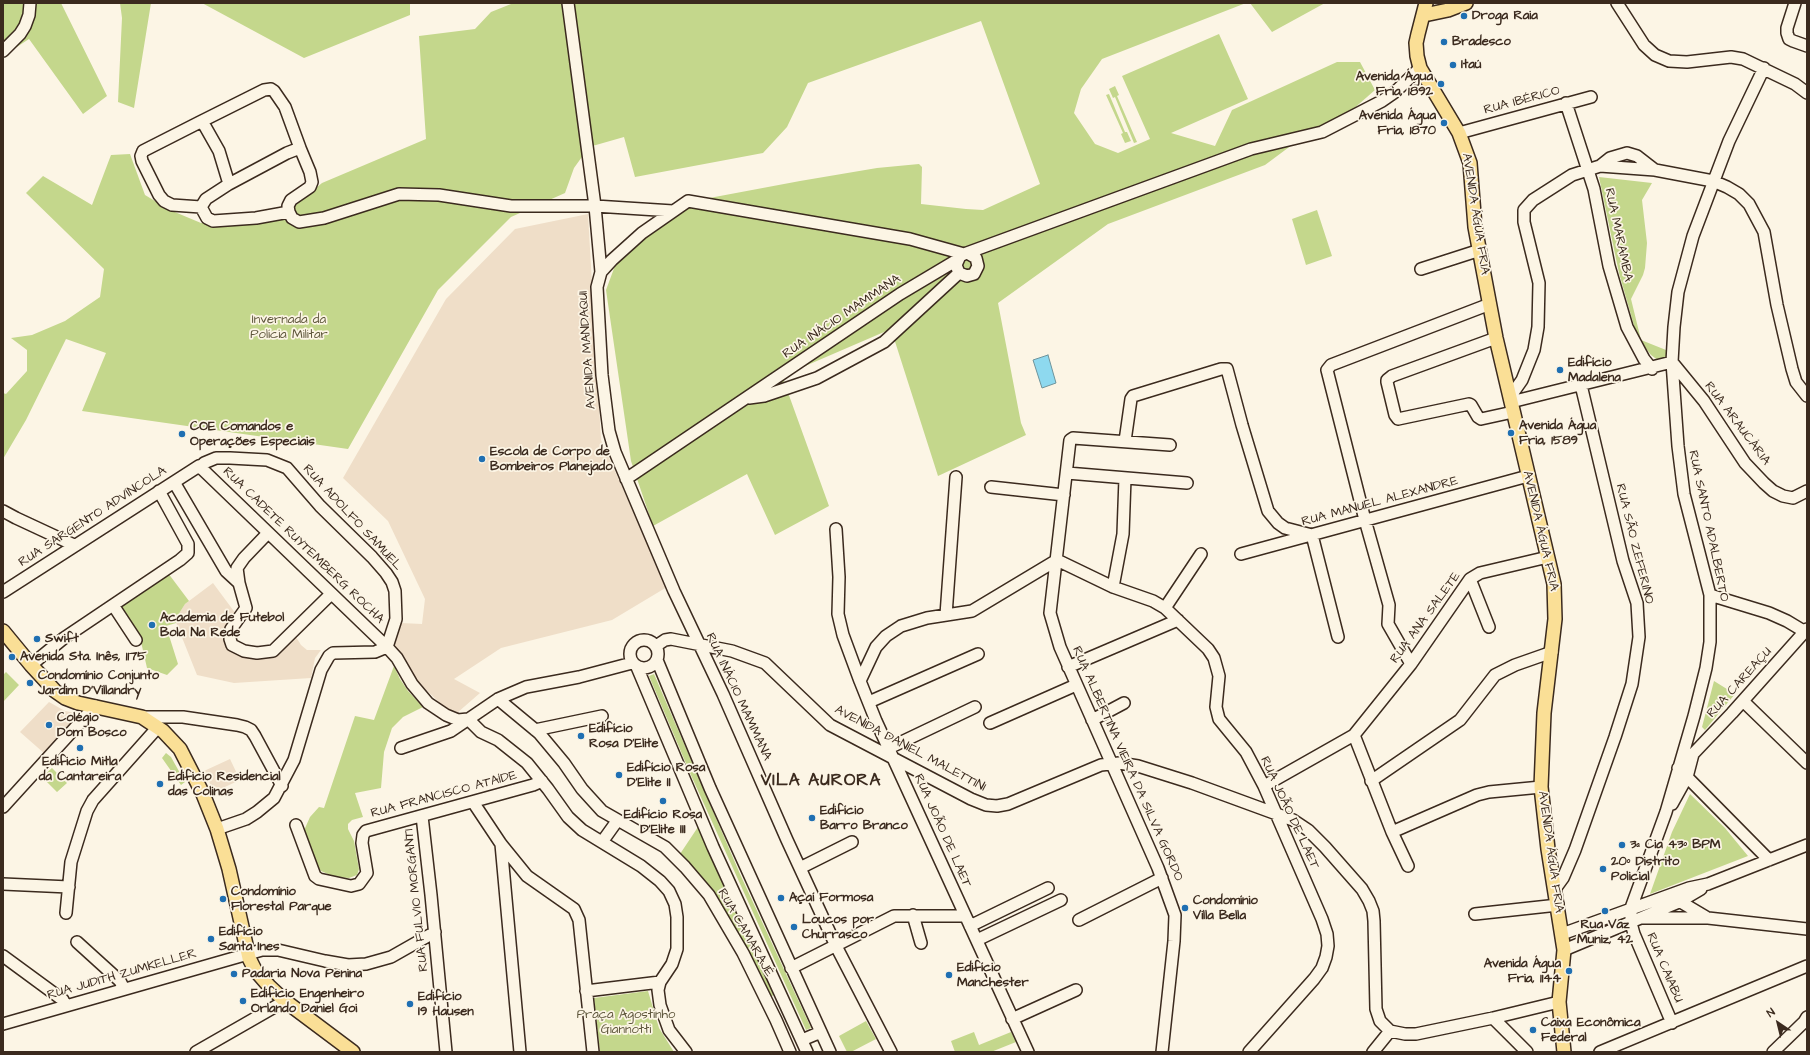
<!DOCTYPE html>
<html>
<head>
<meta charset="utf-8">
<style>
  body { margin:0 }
  #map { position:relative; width:1810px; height:1055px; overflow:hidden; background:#fcf5e5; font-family:"Architects Daughter",sans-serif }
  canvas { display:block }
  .frame { position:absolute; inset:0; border:4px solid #3b2a1e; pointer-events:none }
  .north { position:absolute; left:1758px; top:1003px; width:40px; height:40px; -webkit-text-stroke:3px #fcf5e5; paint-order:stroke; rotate:325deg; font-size:11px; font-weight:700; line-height:16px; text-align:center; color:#3b2a1e }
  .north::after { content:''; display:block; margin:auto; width:14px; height:18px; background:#3b2a1e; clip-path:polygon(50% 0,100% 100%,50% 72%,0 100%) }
</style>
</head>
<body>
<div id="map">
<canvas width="1810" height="1055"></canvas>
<div class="frame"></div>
<div class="north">N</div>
</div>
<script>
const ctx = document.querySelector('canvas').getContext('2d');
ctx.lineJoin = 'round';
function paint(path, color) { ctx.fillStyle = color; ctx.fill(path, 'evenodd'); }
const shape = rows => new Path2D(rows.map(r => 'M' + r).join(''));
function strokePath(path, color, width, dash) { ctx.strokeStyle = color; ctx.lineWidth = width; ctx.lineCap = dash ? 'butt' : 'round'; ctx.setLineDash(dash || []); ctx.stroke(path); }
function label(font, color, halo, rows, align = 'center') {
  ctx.font = font + ' "Architects Daughter",sans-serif'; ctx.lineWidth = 3.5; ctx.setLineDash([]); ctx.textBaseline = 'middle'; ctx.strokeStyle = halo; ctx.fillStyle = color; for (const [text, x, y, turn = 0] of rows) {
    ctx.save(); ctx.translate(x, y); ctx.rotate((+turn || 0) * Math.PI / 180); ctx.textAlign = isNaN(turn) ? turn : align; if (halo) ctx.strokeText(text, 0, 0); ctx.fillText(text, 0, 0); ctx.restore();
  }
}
const built = shape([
  [588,214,601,440,667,587,612,620,501,648,454,679,480,693,457,713,443,706,417,681,393,642,401,623,422,624,425,599,388,521,343,478,446,299,515,229],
  [213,583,236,614,223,634,223,638,226,648,238,654,260,657,292,637,296,637,301,645,307,650,321,650,315,658,311,678,234,683,197,675,175,620,185,604],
  [49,702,65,711,76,713,78,716,45,754,20,732],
  [230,759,240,780,214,792,204,771]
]);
const green = shape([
  [3,3,61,3,107,96,83,114,29,39,3,56],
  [120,3,151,3,134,108,118,102,122,18],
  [202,3,410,3,410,15,304,58],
  [521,3,1246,3,1102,59,1081,89,1074,113,1095,144,1118,153,1150,139,1122,76,1219,34,1248,99,1171,133,1215,146,1232,110,1337,62,1360,62,1375,90,1351,111,1308,133,1265,165,1108,224,998,303,1021,423,1026,435,938,476,891,329,782,376,829,506,775,535,747,474,653,526,631,461,606,290,619,255,672,218,704,199,800,181,877,168,919,164,922,167,921,204,966,209,983,210,1040,184,981,21,808,83,787,127,763,153,635,177,624,137,589,147,574,168,565,193,511,217,438,290,348,449,82,411,106,353,66,339,26,420,3,459,3,393,6,394,27,371,27,350,11,338,32,335,65,321,100,297,104,269,26,193,43,176,92,205,111,155,130,154,145,195,170,210,201,223,255,220,285,214,322,183,426,139,419,36,475,29,491,12,511,4],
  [1250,3,1325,3,1272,32],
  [1115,86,1119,95,1117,96,1137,142,1134,143,1115,97,1113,98,1109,89],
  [1109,94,1125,132,1127,132,1131,141,1125,143,1121,134,1123,133,1106,95],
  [1599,177,1652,183,1642,200,1647,243,1645,268,1643,275,1631,299,1641,340,1666,350,1666,361,1659,361,1651,355,1640,341,1635,329,1619,273],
  [1317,210,1332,256,1306,265,1292,219],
  [168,573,189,601,185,604,175,620,176,623,166,626,178,664,167,675,147,668,139,633,121,606],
  [394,666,400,679,408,691,423,707,403,717,392,728,384,752,381,788,355,793,363,817,352,820,348,824,348,829,354,841,359,869,357,875,349,878,335,877,321,871,312,861,302,835,310,817,319,807,324,808,355,716,374,720],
  [6,672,19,685,3,702,3,675],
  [654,674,740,874,811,1028,806,1030,690,773,649,676],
  [1714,681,1735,694,1705,730,1702,727],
  [166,753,171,757,185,782,181,785,162,758],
  [52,768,67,783,57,792,42,777],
  [1690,794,1725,828,1748,856,1650,894,1672,832],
  [698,827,775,994,769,998,741,949,727,914,717,896,680,854],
  [648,991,659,1028,674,1052,600,1052,594,998],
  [866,1021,876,1039,851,1052,847,1052,839,1036],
  [974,1032,979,1045,1011,1032,1016,1042,991,1052,955,1052,951,1041]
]);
const water = shape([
  [1048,355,1056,383,1042,388,1033,360,1048,355]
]);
const minor = shape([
  [568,3,595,206,601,272],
  [1617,3,1644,45,1655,55,1669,61,1687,62,1731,57,1743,59,1795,84,1807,93],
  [1795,3,1787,28,1787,33,1789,39,1793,41,1807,46],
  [3,51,20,34,25,26,29,15,30,3],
  [1566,103,1594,189,1609,266,1627,327,1644,359,1652,369],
  [1459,133,1591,97],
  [1600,166,1610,158,1627,153,1637,156,1655,170],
  [229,184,219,151,202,121,264,90,271,89,274,91,285,107,300,148],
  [201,207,172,205,164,201,159,195,142,161,141,156,143,151,202,121],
  [289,212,256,218,213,221,207,218,201,207,206,199,229,184,287,153,300,148,310,172,312,182,310,187,291,200,288,206,289,212,292,218,299,222,324,218,399,194,439,195,511,206,595,206,673,211],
  [969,254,976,258,978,266,974,274,967,276,959,273,956,265,960,256,964,254,1251,149,1322,132,1382,101,1395,92,1420,68],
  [1421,269,1480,250],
  [1496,338,1392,376,1387,380,1387,382,1395,415,1398,419,1469,404,1471,405,1478,417,1481,419,1513,412],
  [1510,397,1522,380,1534,350,1538,327,1539,283,1524,222,1524,210,1533,200,1572,175,1600,166,1655,170,1713,181,1727,187,1739,194,1749,204,1764,232,1777,305,1792,369,1796,382,1807,396],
  [749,398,764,396,817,378,884,342,959,273],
  [1511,402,1672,362,1704,401,1745,463,1764,483,1773,491,1783,496,1793,498,1807,491],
  [1125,441,1131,399,1133,396,1221,369,1227,369,1242,425,1268,511,1278,523,1285,528,1312,535,1338,637],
  [204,463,216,458,230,458,267,460,287,468,320,506,372,557,386,573,392,582,395,591,396,619,387,647],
  [1067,473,1187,483],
  [626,479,900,294,957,260],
  [174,482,226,571,239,583],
  [991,487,1064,495],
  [3,511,16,518,74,545],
  [836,529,839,577,838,614,843,635,860,681],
  [268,533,244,558,237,568,239,583,246,608,231,629,230,639,232,645,244,651,257,653,273,651,331,594],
  [1241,554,1528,476],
  [1057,560,1113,587,1153,601,1165,608,1208,649,1214,658,1219,676,1216,707,1219,719,1246,752,1264,786,1322,919,1327,934,1328,946,1326,957,1322,968,1314,979,1249,1052],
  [1470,579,1489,627],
  [1113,587,1123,534,1125,478],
  [3,592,199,466,387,647,397,658,412,684,428,703,446,715,458,720,468,719],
  [1710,595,1769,613,1787,621,1807,633],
  [113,605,136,640],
  [1165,608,1201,554],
  [946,615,956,477],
  '630 654a14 14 0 1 1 28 0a14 14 0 1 1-28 0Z',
  [656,646,665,640,671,639,732,651,765,663,830,725,971,799,986,805,997,806,1008,804,1101,765,1119,763,1138,766,1192,783,1293,820,1308,830,1325,847,1362,889,1369,901,1373,911,1374,921,1376,1009,1380,1021,1390,1031,1405,1034,1416,1034,1493,1018,1559,1002],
  [657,660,710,788,830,1052],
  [1411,664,1388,624,1389,605,1365,520,1327,370,1331,365,1490,304],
  [31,665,64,638,180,560,188,553,188,544,159,491],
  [637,667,713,847,807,1052],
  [1068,667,1178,620],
  [498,699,539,733,564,763,582,789,602,811,665,847,685,867,709,895,743,953,776,1020,790,1052],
  [1743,701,1807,763],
  [869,702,978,654],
  [142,717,183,717,237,725,245,727,251,730,255,736,282,786],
  [468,719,481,732,498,740,527,763,548,789,568,817,582,830,641,866,660,881,669,891,675,904,677,917,677,949,672,964,660,982,658,990,660,1005,669,1030,686,1052],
  [1092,720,1124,703],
  [990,723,1076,685],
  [535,730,602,716],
  [1354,735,1392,832,1408,866],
  [401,748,451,731,498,699,526,687,579,677,632,663],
  [889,748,975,707],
  [1678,768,1693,754,1732,713,1807,629],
  [1687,777,1769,860],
  [1371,781,1460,720,1495,675,1515,665,1552,652],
  [1264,786,1354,735,1411,664,1470,579,1480,573,1548,557],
  [473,802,501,844,527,876,574,909,579,920,593,1052],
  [1672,804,1687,777,1693,754],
  [3,807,95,706],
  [422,816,431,895,446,1052],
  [296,825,315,876,319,879,351,886,359,884,367,873,362,843,363,835,366,831,533,785,542,781],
  [217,829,246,819,257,812,274,798,294,760,321,670,329,656,333,653,375,652,387,647],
  [1392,832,1477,795,1489,792,1541,787],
  [602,842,617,821],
  [501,844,520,1052],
  [800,868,852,842],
  [3,884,69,887],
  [1555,889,1563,878,1575,850,1615,737,1632,684,1639,637,1637,603,1623,561,1581,385],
  [1674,898,1706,917],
  [66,913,71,862,87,811,93,800,158,727],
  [1475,914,1558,905],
  [913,915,921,943],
  [1642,918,1708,918,1807,929],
  [1079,920,1162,878],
  [970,926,1048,888],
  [1562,934,1689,888,1708,884,1807,845],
  [977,940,1061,900],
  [77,942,120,981,124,989],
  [1564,950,1679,902,1701,889],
  [3,956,63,1000,65,1006],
  [791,968,894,916,965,916],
  [586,991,660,982],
  [1493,1018,1527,1052],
  [1012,1019,1076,990],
  [1672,1023,1634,934,1631,923,1631,908,1666,812,1694,716,1706,668,1710,642,1710,595,1684,494,1678,446,1672,362,1674,327,1678,292,1693,236,1729,141,1764,68],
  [3,1024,262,950,278,950,325,961,348,965,366,964,391,957,435,932],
  [802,1040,821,1032],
  [196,1052,285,1001],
  [891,1052,836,946,787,840,723,694,674,591,615,452,609,431,602,375,597,287,601,272,612,260,642,233,688,201,910,239,964,254],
  [1028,1052,876,721,860,681,876,647,886,636,901,626,927,618,972,611,1057,560],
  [1162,1052,1174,941,1175,915,1158,868,1060,647,1050,613,1070,440,1073,438,1170,445],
  [1373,1052,1390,1031],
  [1600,1052,1807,966],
  [1773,1052,1804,1022,1807,1017]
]);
const major = shape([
  [1426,3,1418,34,1416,43,1417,56,1420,68,1459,133,1470,163,1475,227,1496,338,1554,584,1555,619,1544,713,1541,787,1548,849,1564,950,1559,1002,1564,1052],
  [1429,14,1448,10,1466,3],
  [3,631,31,665,55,691,65,698,78,703,142,717,163,731,180,749,203,794,217,829,229,869,249,958,255,970,269,986,285,1001,353,1052]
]);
const markers = [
  [1464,16,4,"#1f6fb2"],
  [1444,42,4,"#1f6fb2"],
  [1453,65,4,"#1f6fb2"],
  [1441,84,4,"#1f6fb2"],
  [1444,123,4,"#1f6fb2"],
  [1560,370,4,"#1f6fb2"],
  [1511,433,4,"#1f6fb2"],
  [182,434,4,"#1f6fb2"],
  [482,459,4,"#1f6fb2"],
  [152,625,4,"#1f6fb2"],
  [37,639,4,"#1f6fb2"],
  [12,657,4,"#1f6fb2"],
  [30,683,4,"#1f6fb2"],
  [49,725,4,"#1f6fb2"],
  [581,736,4,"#1f6fb2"],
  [80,748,4,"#1f6fb2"],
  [619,775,4,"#1f6fb2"],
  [160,784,4,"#1f6fb2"],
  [663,801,4,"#1f6fb2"],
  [812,818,4,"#1f6fb2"],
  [1622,845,4,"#1f6fb2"],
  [1603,869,4,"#1f6fb2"],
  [781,898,4,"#1f6fb2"],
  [223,899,4,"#1f6fb2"],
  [1185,908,4,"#1f6fb2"],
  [1605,911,4,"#1f6fb2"],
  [794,927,4,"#1f6fb2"],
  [211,939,4,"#1f6fb2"],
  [1569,971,4,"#1f6fb2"],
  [234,974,4,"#1f6fb2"],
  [949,975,4,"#1f6fb2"],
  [243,1001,4,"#1f6fb2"],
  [410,1004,4,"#1f6fb2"],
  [1533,1030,4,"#1f6fb2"]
];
const poiNames = [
  ["Droga Raia",1472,16],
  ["Bradesco",1452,42],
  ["Itaú",1461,65],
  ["Avenida Água",1433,77,"right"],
  ["Fria, 1892",1433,92,"right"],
  ["Avenida Água",1436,116,"right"],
  ["Fria, 1870",1436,131,"right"],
  ["Edifício",1568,363],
  ["Madalena",1568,378],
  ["Avenida Água",1519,426],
  ["Fria, 1589",1519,441],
  ["COE Comandos e",190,427],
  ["Operações Especiais",190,442],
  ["Escola de Corpo de",490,452],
  ["Bombeiros Planejado",490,467],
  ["Academia de Futebol",160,618],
  ["Bola Na Rede",160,633],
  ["Swift",45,639],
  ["Avenida Sta. Inês, 1175",20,657],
  ["Condomínio Conjunto",38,676],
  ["Jardim D'Villandry",38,691],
  ["Colégio",57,718],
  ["Dom Bosco",57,733],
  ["Edifício",589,729],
  ["Rosa D'Elite",589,744],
  ["Edificio Mitla",80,762,"center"],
  ["da Cantareira",80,777,"center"],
  ["Edifício Rosa",627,768],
  ["D'Elite II",627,783],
  ["Edificio Residencial",168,777],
  ["das Colinas",168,792],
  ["Edifício",820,811],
  ["Barro Branco",820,826],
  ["Edifício Rosa",663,815,"center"],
  ["D'Elite III",663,830,"center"],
  ["3ª Cia 43º BPM",1630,845],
  ["20º Distrito",1611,862],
  ["Policial",1611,877],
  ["Condomínio",231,892],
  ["Florestal Parque",231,907],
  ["Açaí Formosa",789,898],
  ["Condomínio",1193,901],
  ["Villa Bella",1193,916],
  ["Loucos por",802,920],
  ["Churrasco",802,935],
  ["Rua Vaz",1605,925,"center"],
  ["Muniz, 42",1605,940,"center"],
  ["Edifício",219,932],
  ["Santa Ines",219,947],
  ["Avenida Água",1561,964,"right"],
  ["Fria, 1144",1561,979,"right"],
  ["Edifício",957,968],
  ["Manchester",957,983],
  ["Padaria Nova Penina",242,974],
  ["Edificio Engenheiro",251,994],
  ["Orlando Daniel Goi",251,1009],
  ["Edifício",418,997],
  ["I9 Hausen",418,1012],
  ["Caixa Econômica",1541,1023],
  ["Federal",1541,1038]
];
const streetNames = [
  ["RUA IBÉRICO",1522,101,-15],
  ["AVENIDA ÁGUA FRIA",1475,214,81],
  ["RUA MARAMBA",1618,235,78],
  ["RUA INÁCIO MAMMANA",842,317,-34],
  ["AVENIDA MANDAQUI",588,350,-94],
  ["RUA ARAUCÁRIA",1737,424,53],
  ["RUA MANUEL ALEXANDRE",1380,502,-15],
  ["RUA SARGENTO ADVÍNCOLA",93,517,-33],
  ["RUA ADOLFO SAMUEL",352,518,47],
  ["RUA SANTO ADALBERTO",1708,526,78],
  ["AVENIDA ÁGUA FRIA",1540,531,77],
  ["RUA SÃO ZEFERINO",1634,544,76],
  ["RUA CADETE RUYTEMBERG ROCHA",303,546,44],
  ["RUA ANA SALETE",1426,618,-54],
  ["RUA CAREAÇU",1740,683,-48],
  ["RUA INÁCIO MAMMANA",738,697,65],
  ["AVENIDA DANIEL MALETTINI",910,749,28],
  ["RUA ALBERTINA VIEIRA DA SILVA GORDO",1127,764,66],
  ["RUA FRANCISCO ATAÍDE",444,795,-15],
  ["RUA JOÃO DE LAET",1289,813,65],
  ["RUA JOÃO DE LAET",942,831,66],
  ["AVENIDA ÁGUA FRIA",1550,852,82],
  ["RUA FULVIO MORGANTI",417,900,-96],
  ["RUA CAMARAJÉ",745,933,60],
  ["RUA CAIABU",1664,968,67],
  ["RUA JUDITH ZUMKELLER",122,975,-16]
];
const parkNames = [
  ["Invernada da",289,320],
  ["Polícia Militar",289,335],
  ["Praça Agostinho",626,1015],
  ["Giannotti",626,1030]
];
const districtNames = [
  ["VILA AURORA",821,781]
];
paint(built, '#efdec8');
paint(green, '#c4d78c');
paint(water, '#8ed9ef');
strokePath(water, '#6d939b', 1);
strokePath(minor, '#3b2a1e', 14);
strokePath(major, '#3b2a1e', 16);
strokePath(minor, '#fcf5e5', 11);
strokePath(major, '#fadf96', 13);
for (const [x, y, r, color] of markers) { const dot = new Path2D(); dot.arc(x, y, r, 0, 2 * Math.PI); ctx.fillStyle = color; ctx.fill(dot); strokePath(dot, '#fcf5e5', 1.5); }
label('bold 13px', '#3b2a1e', '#fcf5e5', poiNames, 'left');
label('13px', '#3b2a1e', '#fcf5e5', streetNames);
label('13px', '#5d553a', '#fcf5e5', parkNames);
ctx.letterSpacing = '1px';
label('bold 17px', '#3b2a1e', '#fcf5e5', districtNames);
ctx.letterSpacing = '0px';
</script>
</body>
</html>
